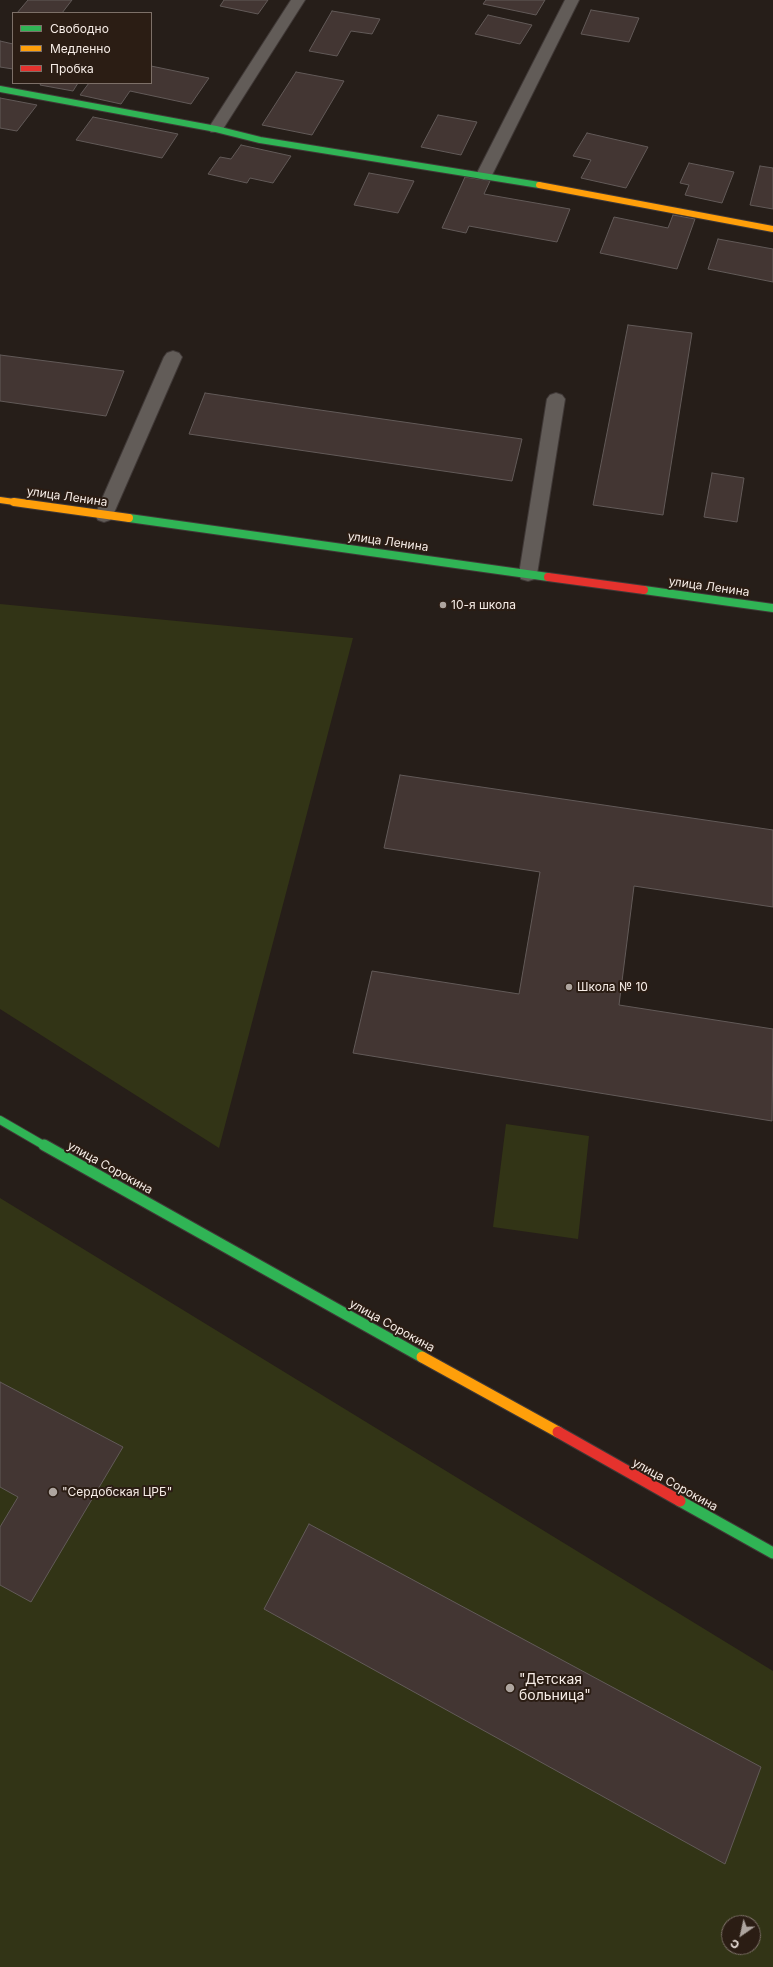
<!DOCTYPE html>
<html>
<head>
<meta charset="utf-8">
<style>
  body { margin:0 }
  #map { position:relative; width:773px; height:1967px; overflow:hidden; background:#261e19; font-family:Inter,sans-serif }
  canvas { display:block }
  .legend { position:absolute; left:12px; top:12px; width:140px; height:72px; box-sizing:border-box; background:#2b1d14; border:1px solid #7d7068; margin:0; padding:5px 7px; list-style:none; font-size:12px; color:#f7ede7 }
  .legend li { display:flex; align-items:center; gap:8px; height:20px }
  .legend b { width:20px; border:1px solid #7d7068 }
  .north { position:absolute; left:721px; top:1915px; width:40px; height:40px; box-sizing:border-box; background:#2b1d14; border:1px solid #7d7068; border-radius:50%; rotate:214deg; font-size:11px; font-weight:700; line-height:16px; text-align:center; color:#f7ede7 }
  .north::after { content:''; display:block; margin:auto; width:14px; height:18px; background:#aea59f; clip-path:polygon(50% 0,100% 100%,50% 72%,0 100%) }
</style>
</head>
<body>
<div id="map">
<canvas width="773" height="1967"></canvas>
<ul class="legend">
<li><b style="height:5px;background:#30b455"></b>Свободно</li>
<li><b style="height:5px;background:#ff9f0a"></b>Медленно</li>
<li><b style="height:5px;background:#e5322d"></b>Пробка</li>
</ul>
<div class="north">С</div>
</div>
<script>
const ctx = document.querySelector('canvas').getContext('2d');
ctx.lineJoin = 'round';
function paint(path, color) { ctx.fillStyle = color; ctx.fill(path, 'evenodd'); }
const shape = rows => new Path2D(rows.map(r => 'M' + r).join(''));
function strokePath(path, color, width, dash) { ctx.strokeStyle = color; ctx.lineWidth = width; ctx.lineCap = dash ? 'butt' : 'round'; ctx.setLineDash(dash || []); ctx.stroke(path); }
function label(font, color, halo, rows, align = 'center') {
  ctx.font = font + ' Inter,sans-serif'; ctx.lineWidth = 4; ctx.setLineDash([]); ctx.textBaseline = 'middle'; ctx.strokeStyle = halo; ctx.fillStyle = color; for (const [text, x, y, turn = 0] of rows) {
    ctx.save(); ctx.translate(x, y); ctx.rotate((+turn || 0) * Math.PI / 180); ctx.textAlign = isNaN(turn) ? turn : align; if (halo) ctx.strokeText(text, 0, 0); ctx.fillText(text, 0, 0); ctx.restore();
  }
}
const green = shape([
  [0,604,353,638,219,1148,0,1009],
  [506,1124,589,1136,578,1239,493,1227],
  [0,1198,773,1671,773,1967,0,1967],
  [729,1923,753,1923,753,1947,729,1947]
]);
const building = shape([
  [28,0,72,0,62,13,17,13,28,0],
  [224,0,268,0,258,14,220,6,224,0],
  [486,0,545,0,536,15,483,4,486,0],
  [591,10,639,18,629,42,581,34,591,10],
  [332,11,380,19,372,34,351,31,337,56,309,51,332,11],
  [488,15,532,25,520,44,475,34,488,15],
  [0,41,13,44,13,69,0,67,0,41],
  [151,66,209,78,191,104,130,91,121,104,80,95,89,83,151,83,151,66],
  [296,72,344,81,312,135,262,125,296,72],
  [41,83,78,83,73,91,40,85,41,83],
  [0,98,37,105,17,131,0,128,0,98],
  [438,115,477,122,461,155,421,147,438,115],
  [93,117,178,134,162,158,76,140,93,117],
  [587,133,648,147,626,188,581,178,591,160,573,156,587,133],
  [241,145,291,156,273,183,250,178,247,183,208,174,220,157,231,159,241,145],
  [689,163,734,172,722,203,685,195,689,185,680,183,689,163],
  [760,166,773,168,773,209,750,205,760,166],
  [369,173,414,181,398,213,354,205,369,173],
  [465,177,490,181,484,194,570,209,557,242,469,226,466,233,442,228,465,177],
  [673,215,695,219,677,269,600,253,614,217,668,228,673,215],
  [718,239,773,249,773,282,708,269,718,239],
  [628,325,692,333,663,515,593,505,628,325],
  [0,355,124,371,106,416,0,401,0,355],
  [205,393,299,407,522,439,512,481,189,434,205,393],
  [712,473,744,478,737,522,704,517,712,473],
  [400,775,773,830,773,907,634,886,619,1005,773,1029,772,1121,353,1053,372,971,519,994,540,872,384,848,400,775],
  [0,1382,123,1447,31,1602,0,1585,0,1527,18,1497,0,1487,0,1382],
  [309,1524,761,1767,725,1864,264,1609,309,1524]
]);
const lane = shape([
  [173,351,179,353,182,357,113,515,110,520,104,522,98,520,95,515,164,357,167,353,173,351],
  [556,393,562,395,565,399,537,574,535,579,528,581,521,579,519,574,547,399,550,395,556,393]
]);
const street = shape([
  [291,0,305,0,221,132,211,132,208,129,291,0],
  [565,0,579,0,492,175,490,178,484,180,478,178,476,175,565,0]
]);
const fastFar2 = shape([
  [0,89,216,129,260,140,539,185]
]);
const fastFar1 = shape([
  [129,518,548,577],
  [644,590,773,608],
  [0,1120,45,1146]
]);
const fast = shape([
  [44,1145,422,1357],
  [680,1501,773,1553]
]);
const slowFar2 = shape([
  [539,185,773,229],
  [0,500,21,503]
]);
const slowFar1 = shape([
  [14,502,129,518]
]);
const slow = shape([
  [422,1357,558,1432]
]);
const jamFar1 = shape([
  [548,577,644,590]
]);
const jam = shape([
  [558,1432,680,1501]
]);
const markers = [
  [443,605,4,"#aea59f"],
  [569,987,4,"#aea59f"],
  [53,1492,5,"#aea59f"],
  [510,1688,5,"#aea59f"]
];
const streetNames = [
  ["улица Ленина",67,497,8],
  ["улица Ленина",388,542,8],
  ["улица Ленина",709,587,8],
  ["улица Сорокина",110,1168,29],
  ["улица Сорокина",392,1326,29],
  ["улица Сорокина",675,1485,29]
];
const poiNames = [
  ["10-я школа",451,605],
  ["Школа № 10",577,987],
  ["\"Сердобская ЦРБ\"",62,1492]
];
const nearPoinames = [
  ["\"Детская",519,1680],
  ["больница\"",519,1696]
];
paint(green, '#323416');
paint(building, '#433633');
strokePath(building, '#625a58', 1);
strokePath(lane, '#403937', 2);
strokePath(street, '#403937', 2);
strokePath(fastFar2, '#403937', 8);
strokePath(fastFar1, '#403937', 10);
strokePath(fast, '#403937', 13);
strokePath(slowFar2, '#403937', 8);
strokePath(slowFar1, '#403937', 10);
strokePath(slow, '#403937', 13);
strokePath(jamFar1, '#403937', 10);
strokePath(jam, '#403937', 13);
paint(lane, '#625c58');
paint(street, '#625c58');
strokePath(fastFar2, '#30b455', 6);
strokePath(fastFar1, '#30b455', 8);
strokePath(fast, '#30b455', 11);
strokePath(slowFar2, '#ff9f0a', 6);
strokePath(slowFar1, '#ff9f0a', 8);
strokePath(slow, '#ff9f0a', 11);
strokePath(jamFar1, '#e5322d', 8);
strokePath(jam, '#e5322d', 11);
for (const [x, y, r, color] of markers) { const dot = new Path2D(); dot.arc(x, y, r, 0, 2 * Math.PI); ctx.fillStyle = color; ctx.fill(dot); strokePath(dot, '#2b1d14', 1.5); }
label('12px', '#f7ede7', '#2b1d14', streetNames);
label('12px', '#f7ede7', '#2b1d14', poiNames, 'left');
label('14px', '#f7ede7', '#2b1d14', nearPoinames, 'left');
</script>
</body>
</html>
